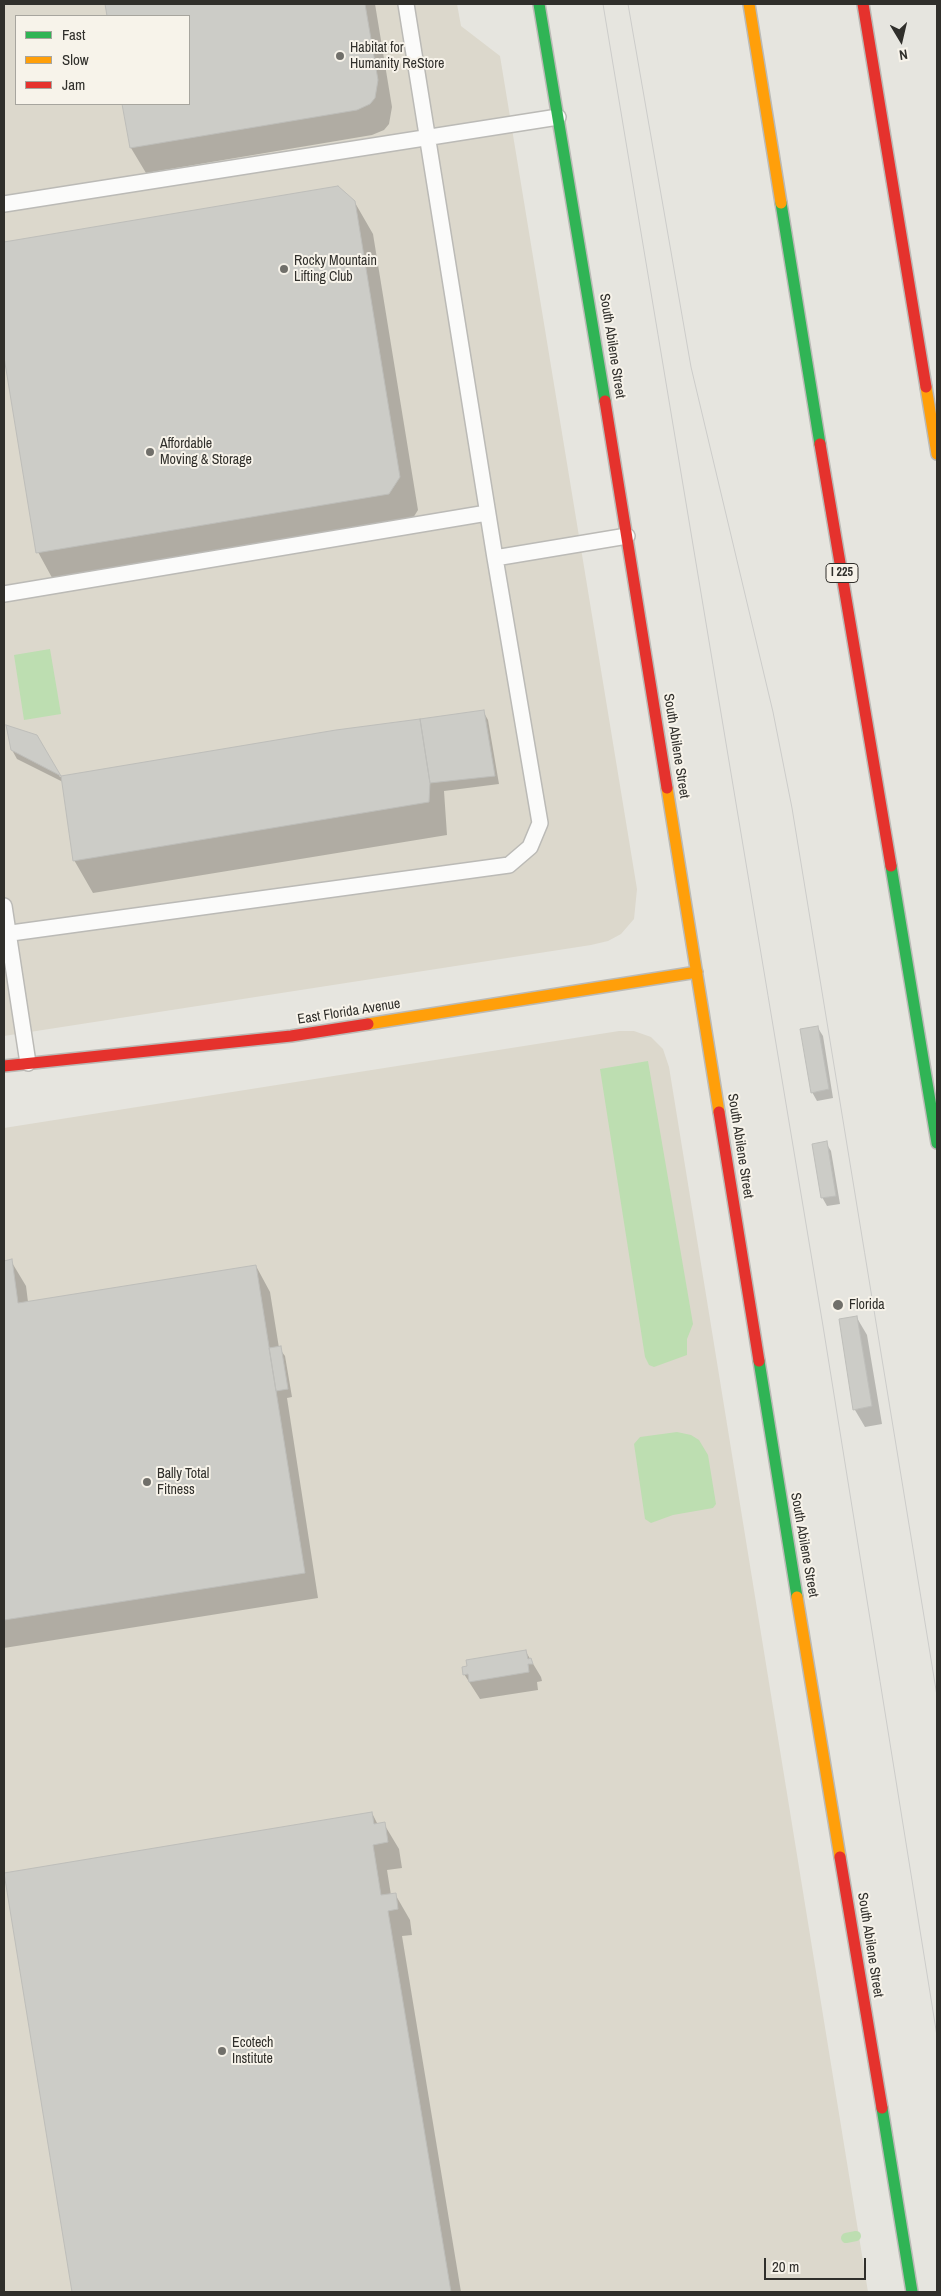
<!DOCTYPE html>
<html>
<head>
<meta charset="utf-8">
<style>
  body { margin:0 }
  #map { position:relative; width:941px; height:2296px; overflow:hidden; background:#e6e5df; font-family:"Archivo Narrow",sans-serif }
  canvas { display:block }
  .frame { position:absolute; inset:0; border:5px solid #302f2b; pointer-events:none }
  .legend { position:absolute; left:15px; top:15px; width:175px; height:90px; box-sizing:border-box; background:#f7f3ea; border:1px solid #a7a59e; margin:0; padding:6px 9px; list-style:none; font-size:15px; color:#302f2b }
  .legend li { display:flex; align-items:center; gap:10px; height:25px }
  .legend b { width:25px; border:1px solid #a7a59e }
  .north { position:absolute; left:876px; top:15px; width:50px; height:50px; -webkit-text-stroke:4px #f7f3ea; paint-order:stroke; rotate:171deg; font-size:14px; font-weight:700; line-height:20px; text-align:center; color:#302f2b }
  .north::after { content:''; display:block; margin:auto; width:18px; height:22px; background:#302f2b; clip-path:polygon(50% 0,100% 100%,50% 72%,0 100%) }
  .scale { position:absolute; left:764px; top:2258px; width:102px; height:22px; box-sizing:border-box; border:2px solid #302f2b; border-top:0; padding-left:6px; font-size:15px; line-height:18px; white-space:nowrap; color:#302f2b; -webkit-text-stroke:4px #f7f3ea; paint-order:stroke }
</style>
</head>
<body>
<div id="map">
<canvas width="941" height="2296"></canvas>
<div class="frame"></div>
<ul class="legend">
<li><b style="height:6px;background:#30b455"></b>Fast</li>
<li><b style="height:6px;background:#ff9f0a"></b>Slow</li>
<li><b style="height:6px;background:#e5322d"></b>Jam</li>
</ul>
<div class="north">N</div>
<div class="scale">20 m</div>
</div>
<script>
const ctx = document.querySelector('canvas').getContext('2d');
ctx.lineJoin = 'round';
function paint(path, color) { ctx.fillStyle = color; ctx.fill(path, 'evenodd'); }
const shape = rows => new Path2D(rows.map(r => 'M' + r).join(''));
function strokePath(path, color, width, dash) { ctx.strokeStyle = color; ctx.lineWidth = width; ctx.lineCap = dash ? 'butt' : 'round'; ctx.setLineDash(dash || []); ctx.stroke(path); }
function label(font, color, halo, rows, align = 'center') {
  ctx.font = font + ' "Archivo Narrow",sans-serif'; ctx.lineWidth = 4; ctx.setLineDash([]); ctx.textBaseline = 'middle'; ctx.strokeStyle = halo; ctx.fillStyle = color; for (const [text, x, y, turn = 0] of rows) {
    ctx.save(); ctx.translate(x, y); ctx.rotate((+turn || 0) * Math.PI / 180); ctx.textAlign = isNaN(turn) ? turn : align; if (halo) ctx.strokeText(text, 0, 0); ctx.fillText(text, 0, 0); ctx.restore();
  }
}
const built = shape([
  [4,4,457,4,461,26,500,56,637,889,634,919,621,934,608,941,591,945,4,1036],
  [16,16,189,16,189,104,16,104],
  [619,1031,634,1031,651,1037,663,1049,669,1067,868,2292,4,2292,4,1128]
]);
const water = shape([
  [50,649,61,714,24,720,14,655],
  [648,1061,693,1324,687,1339,687,1355,654,1367,649,1365,645,1357,600,1069],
  [677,1432,691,1435,699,1440,708,1455,716,1504,713,1508,673,1515,651,1523,645,1519,634,1444,640,1437]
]);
const shadow = shape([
  [107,4,375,4,392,107,389,124,384,130,372,135,146,173,131,148,123,104,189,104,189,16,109,16],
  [337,187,354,201,373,234,418,510,408,526,56,585,38,552,4,349,4,243],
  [483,711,488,720,499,784,444,791,447,835,93,893,74,860,63,782,17,759,12,750,37,736,60,777],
  [818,1028,823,1036,833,1098,817,1101,812,1092],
  [826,1143,831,1151,840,1204,827,1206,822,1197],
  [11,1261,26,1286,28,1302,256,1266,270,1292,279,1348,285,1356,292,1397,287,1398,318,1598,4,1648,4,1262],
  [857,1318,867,1335,882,1424,865,1427,855,1410],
  [526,1652,541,1677,542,1681,537,1682,538,1690,480,1699,464,1674],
  [372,1813,378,1825,384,1824,399,1849,402,1868,387,1870,391,1895,395,1894,410,1920,412,1935,402,1936,461,2292,74,2292,5,1874]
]);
const stream = shape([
  [846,2238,856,2236]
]);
const building = shape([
  [105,4,365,4,378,80,375,98,370,104,357,110,130,148,122,104,189,104,189,16,107,16,105,4],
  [338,186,355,201,400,477,389,494,36,553,4,357,4,242,338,186],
  [484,710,495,776,430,783,420,719,484,710],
  [420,719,430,783,429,802,73,861,61,776,336,730,420,719],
  [6,725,37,735,61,776,11,750,6,725],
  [818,1026,829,1089,811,1093,800,1029,818,1026],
  [827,1141,836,1196,821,1198,812,1144,827,1141],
  [12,1259,18,1303,256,1265,305,1573,4,1620,4,1261,12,1259],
  [857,1316,872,1406,853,1410,839,1319,857,1316],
  [281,1346,288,1389,276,1391,269,1348,281,1346],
  [526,1650,528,1659,531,1658,533,1664,528,1664,529,1672,469,1682,468,1674,463,1675,462,1667,467,1666,466,1660,526,1650],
  [372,1812,374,1824,385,1822,388,1842,373,1845,381,1895,396,1893,398,1909,388,1911,451,2292,72,2292,4,1873,372,1812]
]);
const lane = shape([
  [406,4,495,558],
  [4,204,558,117],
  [4,594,487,513],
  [4,906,28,1063],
  [4,934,509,865,530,847,540,823,495,558,627,536]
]);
const fast = shape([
  [539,4,605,401],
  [781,203,820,444],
  [891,866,937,1143],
  [759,1361,797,1597],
  [882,2108,912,2292]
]);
const slow = shape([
  [749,4,781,203],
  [926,387,937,454],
  [667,788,719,1112],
  [368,1024,697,972],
  [797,1597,840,1857]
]);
const jam = shape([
  [863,4,926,387],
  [605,401,667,788],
  [820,444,891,866],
  [4,1066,291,1036,368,1024],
  [719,1112,759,1361],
  [840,1857,882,2108]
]);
const tram = shape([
  [603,4,823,1326,937,2036],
  [628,4,691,367,773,712,792,808,937,1696]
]);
const markers = [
  [340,56,5,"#706f6a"],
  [284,269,5,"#706f6a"],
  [150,452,5,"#706f6a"],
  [838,1305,6,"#706f6a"],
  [147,1482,5,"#706f6a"],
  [222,2051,5,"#706f6a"]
];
const shields = [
  [842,573,32]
];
const shieldNames = [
  ["I 225",842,573]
];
const poiNames = [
  ["Habitat for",350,48],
  ["Humanity ReStore",350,64],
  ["Rocky Mountain",294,261],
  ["Lifting Club",294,277],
  ["Affordable",160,444],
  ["Moving & Storage",160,460],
  ["Florida",849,1305],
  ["Bally Total",157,1474],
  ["Fitness",157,1490],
  ["Ecotech",232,2043],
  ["Institute",232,2059]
];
const streetNames = [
  ["South Abilene Street",612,346,81],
  ["South Abilene Street",676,746,81],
  ["East Florida Avenue",349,1012,-9],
  ["South Abilene Street",740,1146,81],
  ["South Abilene Street",804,1545,80],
  ["South Abilene Street",870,1945,81]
];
paint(built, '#dcd8cc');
paint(water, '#bddeb1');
paint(shadow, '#0003');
strokePath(stream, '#bddeb1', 10);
paint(building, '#ccccc7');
strokePath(building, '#bebeba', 1);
strokePath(lane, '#bbbab6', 18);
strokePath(fast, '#bbbab6', 14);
strokePath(slow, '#bbbab6', 14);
strokePath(jam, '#bbbab6', 14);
strokePath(lane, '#fbfbfa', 15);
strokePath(fast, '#30b455', 11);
strokePath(slow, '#ff9f0a', 11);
strokePath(jam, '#e5322d', 11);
strokePath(tram, '#ccccca', 1);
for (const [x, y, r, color] of markers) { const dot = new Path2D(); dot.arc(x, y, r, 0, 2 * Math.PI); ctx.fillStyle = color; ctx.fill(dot); strokePath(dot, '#f7f3ea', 2); }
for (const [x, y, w] of shields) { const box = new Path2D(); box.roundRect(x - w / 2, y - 9.5, w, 19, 4); ctx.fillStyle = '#f7f3ea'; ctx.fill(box); strokePath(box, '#302f2b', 1); }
label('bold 12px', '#302f2b', null, shieldNames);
label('14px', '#302f2b', '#f7f3ea', poiNames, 'left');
label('14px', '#302f2b', '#f7f3ea', streetNames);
</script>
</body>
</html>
